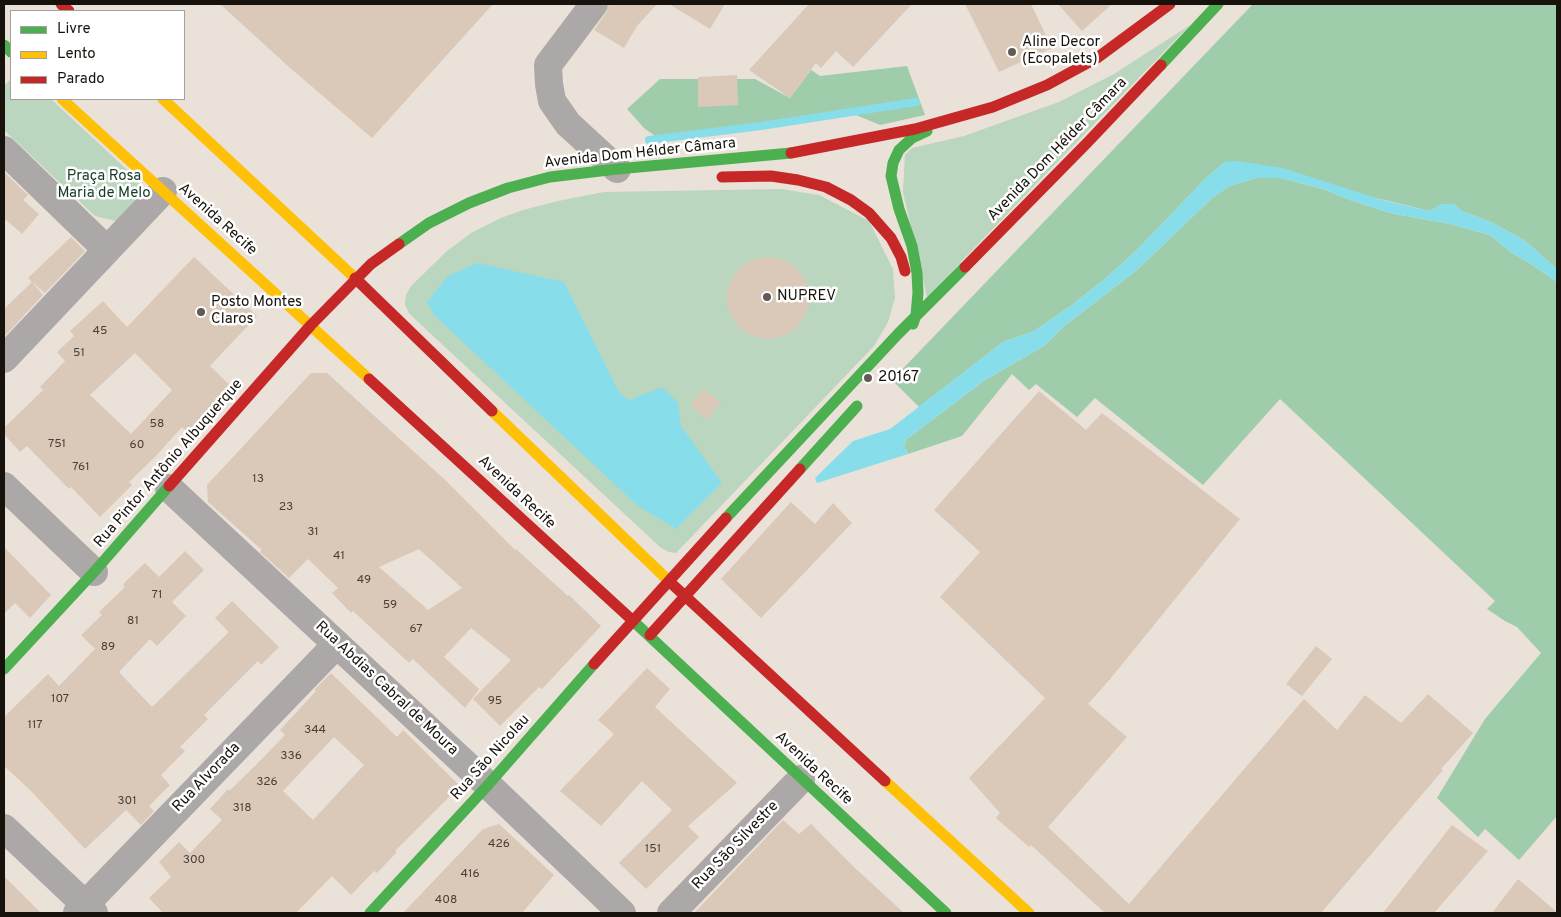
<!DOCTYPE html>
<html>
<head>
<meta charset="utf-8">
<style>
  body { margin:0 }
  #map { position:relative; width:1561px; height:917px; overflow:hidden; background:#eae1d8; font-family:Overpass,sans-serif }
  canvas { display:block }
  .frame { position:absolute; inset:0; border:5px solid #18120c; pointer-events:none }
  .legend { position:absolute; left:10px; top:10px; width:175px; height:90px; box-sizing:border-box; background:#fff; border:1px solid #a3a09e; margin:0; padding:6px 9px; list-style:none; font-size:15px; color:#18120c }
  .legend li { display:flex; align-items:center; gap:10px; height:25px }
  .legend b { width:25px; border:1px solid #a3a09e }
</style>
</head>
<body>
<div id="map">
<canvas width="1561" height="917"></canvas>
<div class="frame"></div>
<ul class="legend">
<li><b style="height:6px;background:#4caf50"></b>Livre</li>
<li><b style="height:6px;background:#ffc107"></b>Lento</li>
<li><b style="height:6px;background:#c62828"></b>Parado</li>
</ul>
</div>
<script>
const ctx = document.querySelector('canvas').getContext('2d');
ctx.lineJoin = 'round';
function paint(path, color) { ctx.fillStyle = color; ctx.fill(path, 'evenodd'); }
const shape = rows => new Path2D(rows.map(r => 'M' + r).join(''));
function strokePath(path, color, width, dash) { ctx.strokeStyle = color; ctx.lineWidth = width; ctx.lineCap = dash ? 'butt' : 'round'; ctx.setLineDash(dash || []); ctx.stroke(path); }
function label(font, color, halo, rows, align = 'center') {
  ctx.font = font + ' Overpass,sans-serif'; ctx.lineWidth = 5; ctx.setLineDash([]); ctx.textBaseline = 'middle'; ctx.strokeStyle = halo; ctx.fillStyle = color; for (const [text, x, y, turn = 0] of rows) {
    ctx.save(); ctx.translate(x, y); ctx.rotate((+turn || 0) * Math.PI / 180); ctx.textAlign = isNaN(turn) ? turn : align; if (halo) ctx.strokeText(text, 0, 0); ctx.fillText(text, 0, 0); ctx.restore();
  }
}
const green = shape([
  [1190,25,927,297,903,192,905,155,912,148,964,136,1059,102,1114,74],
  [11,79,11,99,51,99,138,180,142,194,120,222,95,216,4,130,4,86],
  [781,189,819,195,869,221,893,269,895,298,888,322,874,346,676,553,669,552,660,547,416,320,409,313,405,305,406,295,411,286,447,251,471,233,501,218,523,210,558,201,604,192]
]);
const forest = shape([
  [1253,4,1557,4,1557,269,1524,240,1493,223,1462,211,1454,204,1442,204,1430,211,1225,162,1207,177,1137,250,1107,277,1072,305,1034,331,1003,342,919,407,892,380],
  [907,66,925,115,880,125,856,115,662,141,644,128,627,109,660,79,755,79,790,98,811,70,820,76],
  [1256,178,1280,178,1323,189,1350,200,1390,213,1450,224,1490,235,1513,254,1528,262,1557,282,1557,816,1519,860,1485,829,1478,837,1437,798,1485,719,1541,653,1517,627,1505,621,1487,609,1495,601,1280,399,1203,485,1095,398,1077,417,1036,384,1029,390,1012,374,962,436,908,454,904,446,907,439,985,380,1044,346,1063,327,1137,270,1211,199,1229,186]
]);
const water = shape([
  [1237,161,1283,168,1382,200,1430,211,1442,204,1454,204,1462,211,1493,223,1524,240,1557,269,1557,282,1528,262,1513,254,1490,235,1450,224,1390,213,1350,200,1323,189,1280,178,1256,178,1229,186,1211,199,1137,270,1063,327,1044,346,985,380,907,439,904,446,908,454,817,483,815,478,853,441,890,429,1003,342,1034,331,1072,305,1107,277,1137,250,1207,177,1225,162],
  [477,263,564,282,620,394,630,400,662,387,678,403,681,426,722,483,676,529,638,506,434,315,427,302,448,276]
]);
const stream = shape([
  [649,140,761,126,916,102]
]);
const building = shape([
  [220,4,493,4,372,138,289,67],
  [609,4,657,4,637,26,624,48,594,30,606,13],
  [669,4,725,4,710,29],
  [809,4,912,4,853,67,836,51,821,68,816,63,790,98,749,70],
  [965,4,1031,4,1052,48,999,72],
  [1058,4,1112,4,1082,31],
  [737,75,738,105,698,107,698,77],
  [4,172,28,195,23,200,39,214,22,234,6,220,4,222],
  [71,237,85,251,45,293,32,282,43,295,4,337,4,309,32,282,28,278],
  '727 298a41 41 0 1 1 82 0a41 41 0 1 1-82 0Z',
  [194,257,257,316,210,366,233,388,189,434,182,427,156,456,129,482,132,485,100,517,71,487,69,489,27,446,20,452,4,434,4,428,43,390,40,387,65,361,57,352,74,336,70,331,103,301,127,327],
  [135,353,172,390,131,434,90,395],
  [311,373,327,373,443,478,515,550,516,549,568,596,569,595,601,626,542,689,539,687,500,726,473,699,511,660,471,628,444,657,479,689,465,708,413,659,409,663,353,611,351,613,332,593,338,588,308,559,289,578,260,552,262,550,208,502,207,485],
  [419,549,462,588,428,610,379,567],
  [704,389,721,403,707,420,690,405],
  [1039,391,1086,430,1102,413,1240,519,1111,678,1088,704,1127,737,1048,827,1129,904,1304,699,1337,730,1365,695,1401,723,1428,694,1473,733,1441,769,1443,770,1321,913,1105,913,1031,845,1029,847,996,818,1000,813,969,778,1045,698,940,597,980,552,934,510],
  [791,502,815,524,833,503,852,523,761,618,721,579],
  [4,547,51,595,30,618,15,603,4,614],
  [185,551,204,570,172,602,186,616,157,646,150,639,119,672,152,707,229,632,215,618,232,601,279,647,261,665,258,661,204,715,208,719,180,747,185,751,161,775,170,785,149,806,154,811,141,825,126,810,85,849,30,790,4,766,4,717,48,674,59,686,95,649,81,635,102,615,99,612,125,587,123,584,145,563,159,577],
  [1316,646,1332,659,1302,696,1286,684],
  [647,668,670,689,655,707,737,783,688,826,699,837,646,889,619,863,672,810,642,781,601,826,560,791,614,734,598,720],
  [331,673,397,737,403,730,460,786,395,851,397,852,377,873,374,871,351,895,332,876,296,913,163,913,149,898,171,877,159,862,179,842,190,853,222,820,210,809,228,789,229,791,256,765,285,735,280,730,316,691,314,690],
  [334,737,364,765,313,820,283,791],
  [783,820,799,834,811,824,855,868,904,913,694,913],
  [499,824,554,875,522,913,403,913,483,829],
  [1452,825,1488,851,1434,913,1383,913],
  [4,876,41,913,4,913],
  [1518,879,1557,912,1557,913,1492,913]
]);
const street = shape([
  [594,4,548,65,549,84,552,101,568,124,617,169],
  [4,150,107,250],
  [4,359,163,191],
  [4,486,94,572],
  [169,488,488,785,622,913],
  [4,828,94,913],
  [77,913,337,644],
  [671,913,801,779]
]);
const fast = shape([
  [4,45,11,52],
  [1161,65,1218,4],
  [399,244,429,223,469,203,508,188,550,177,617,169,791,153],
  [913,324,916,315,918,293,917,273,912,246,899,209,891,176,893,163,899,150,912,138,927,131],
  [800,469,857,406],
  [726,518,898,334,965,267],
  [631,619,946,913],
  [4,669,94,572,169,486],
  [370,913,488,785,594,664]
]);
const slow = shape([
  [62,99,369,379],
  [163,99,355,278],
  [492,411,672,584],
  [885,781,1029,913]
]);
const jam = shape([
  [61,4,69,11],
  [791,153,915,129,993,107,1047,85,1097,58,1170,4],
  [722,177,771,176,798,180,826,187,851,200,869,213,891,238,901,257,905,271],
  [965,267,1087,143,1161,65],
  [355,278,492,411],
  [369,379,631,619],
  [169,486,311,325,371,264,399,244],
  [672,584,885,781],
  [650,635,800,469],
  [594,664,726,518]
]);
const markers = [
  [1012,52,5,"#625a53"],
  [767,297,5,"#625a53"],
  [201,312,5,"#625a53"],
  [868,378,5,"#625a53"]
];
const numberNames = [
  ["45",100,332],
  ["51",79,354],
  ["58",157,425],
  ["751",57,445],
  ["60",137,446],
  ["761",81,468],
  ["13",258,480],
  ["23",286,508],
  ["31",313,533],
  ["41",339,557],
  ["49",364,581],
  ["71",157,596],
  ["59",390,606],
  ["81",133,622],
  ["67",416,630],
  ["89",108,648],
  ["107",60,700],
  ["95",495,702],
  ["117",35,726],
  ["344",315,731],
  ["336",291,757],
  ["326",267,783],
  ["301",127,802],
  ["318",242,809],
  ["426",499,845],
  ["151",653,850],
  ["300",194,861],
  ["416",470,875],
  ["408",446,901]
];
const poiNames = [
  ["Aline Decor",1022,43],
  ["(Ecopalets)",1022,60],
  ["NUPREV",777,297],
  ["Posto Montes",211,303],
  ["Claros",211,320],
  ["20167",878,378]
];
const streetNames = [
  ["Avenida Dom Hélder Câmara",1058,150,-46],
  ["Avenida Dom Hélder Câmara",640,154,-6],
  ["Avenida Recife",217,220,42],
  ["Rua Pintor Antônio Albuquerque",169,464,-49],
  ["Avenida Recife",516,493,43],
  ["Rua Abdias Cabral de Moura",386,689,43],
  ["Rua São Nicolau",491,758,-48],
  ["Avenida Recife",813,769,43],
  ["Rua Alvorada",207,778,-46],
  ["Rua São Silvestre",736,846,-46]
];
const parkNames = [
  ["Praça Rosa",104,177],
  ["Maria de Melo",104,194]
];
paint(green, '#bad6be');
paint(forest, '#9fccab');
paint(water, '#87deea');
strokePath(stream, '#87deea', 8);
paint(building, '#dac9b8');
strokePath(street, '#ada8a8', 28);
strokePath(fast, '#4caf50', 11);
strokePath(slow, '#ffc107', 11);
strokePath(jam, '#c62828', 11);
for (const [x, y, r, color] of markers) { const dot = new Path2D(); dot.arc(x, y, r, 0, 2 * Math.PI); ctx.fillStyle = color; ctx.fill(dot); strokePath(dot, '#fff', 2); }
label('12px', '#484037', null, numberNames);
label('15px', '#18120c', '#fff', poiNames, 'left');
label('15px', '#18120c', '#fff', streetNames);
label('15px', '#153b26', '#fff', parkNames);
</script>
</body>
</html>
